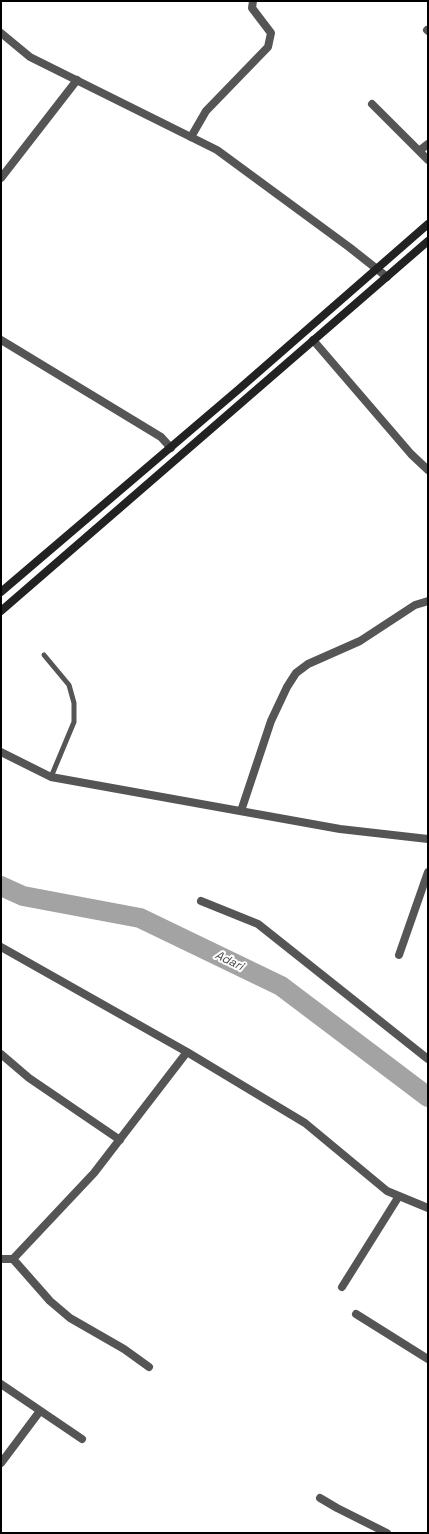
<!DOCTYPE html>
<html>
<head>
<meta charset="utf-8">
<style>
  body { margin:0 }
  #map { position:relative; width:429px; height:1534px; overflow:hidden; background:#fff; font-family:"Space Grotesk",sans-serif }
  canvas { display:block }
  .frame { position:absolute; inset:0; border:2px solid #000; pointer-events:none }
</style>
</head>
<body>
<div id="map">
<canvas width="429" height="1534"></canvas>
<div class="frame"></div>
</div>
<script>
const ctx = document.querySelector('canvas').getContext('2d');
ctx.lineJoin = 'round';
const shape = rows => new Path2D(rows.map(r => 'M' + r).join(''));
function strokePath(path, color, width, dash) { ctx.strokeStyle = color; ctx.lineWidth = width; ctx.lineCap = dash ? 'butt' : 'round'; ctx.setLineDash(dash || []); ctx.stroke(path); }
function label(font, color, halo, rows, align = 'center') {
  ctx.font = font + ' "Space Grotesk",sans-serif'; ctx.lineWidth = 4; ctx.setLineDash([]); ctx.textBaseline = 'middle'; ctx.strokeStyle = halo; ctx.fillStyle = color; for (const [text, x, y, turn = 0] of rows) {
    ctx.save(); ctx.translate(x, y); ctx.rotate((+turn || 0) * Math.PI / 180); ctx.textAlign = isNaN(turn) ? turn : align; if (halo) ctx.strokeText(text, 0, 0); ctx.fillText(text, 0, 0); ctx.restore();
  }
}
const river = shape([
  [1,886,23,896,140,918,281,986,428,1097]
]);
const service = shape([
  [44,655,69,685,74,703,74,722,51,777]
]);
const minor = shape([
  [427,30,428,31],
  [372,104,428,160],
  [191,137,206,111,268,47,271,33,252,8,253,1],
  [419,151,428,144],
  [1,178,77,80],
  [1,340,161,437,171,448],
  [313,340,411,454,428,470],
  [1,752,51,777,340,829,428,839],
  [241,811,271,721,287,687,296,673,308,664,360,641,415,605,428,601],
  [201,901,258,924,428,1059],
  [1,947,187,1052,305,1123,387,1191,428,1208],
  [399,955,428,872],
  [1,1054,29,1078,120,1140],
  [1,1259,13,1259,94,1173,187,1052],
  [13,1259,50,1301,70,1318,124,1349,149,1367],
  [342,1287,399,1196],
  [356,1314,428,1359],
  [1,1384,82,1439],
  [1,1463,40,1411],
  [320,1498,337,1508,387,1533]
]);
const tertiary = shape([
  [1,33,30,57,217,150,349,247,387,277]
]);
const secondary = shape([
  [1,592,239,389,428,224],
  [1,611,428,241]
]);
const waterNames = [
  ["Adari",229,961,26]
];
strokePath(river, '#a3a3a3', 20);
strokePath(service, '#555', 5);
strokePath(minor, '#555', 8);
strokePath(tertiary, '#555', 8);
strokePath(secondary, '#222', 8);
label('italic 12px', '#444', '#fff', waterNames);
</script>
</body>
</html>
